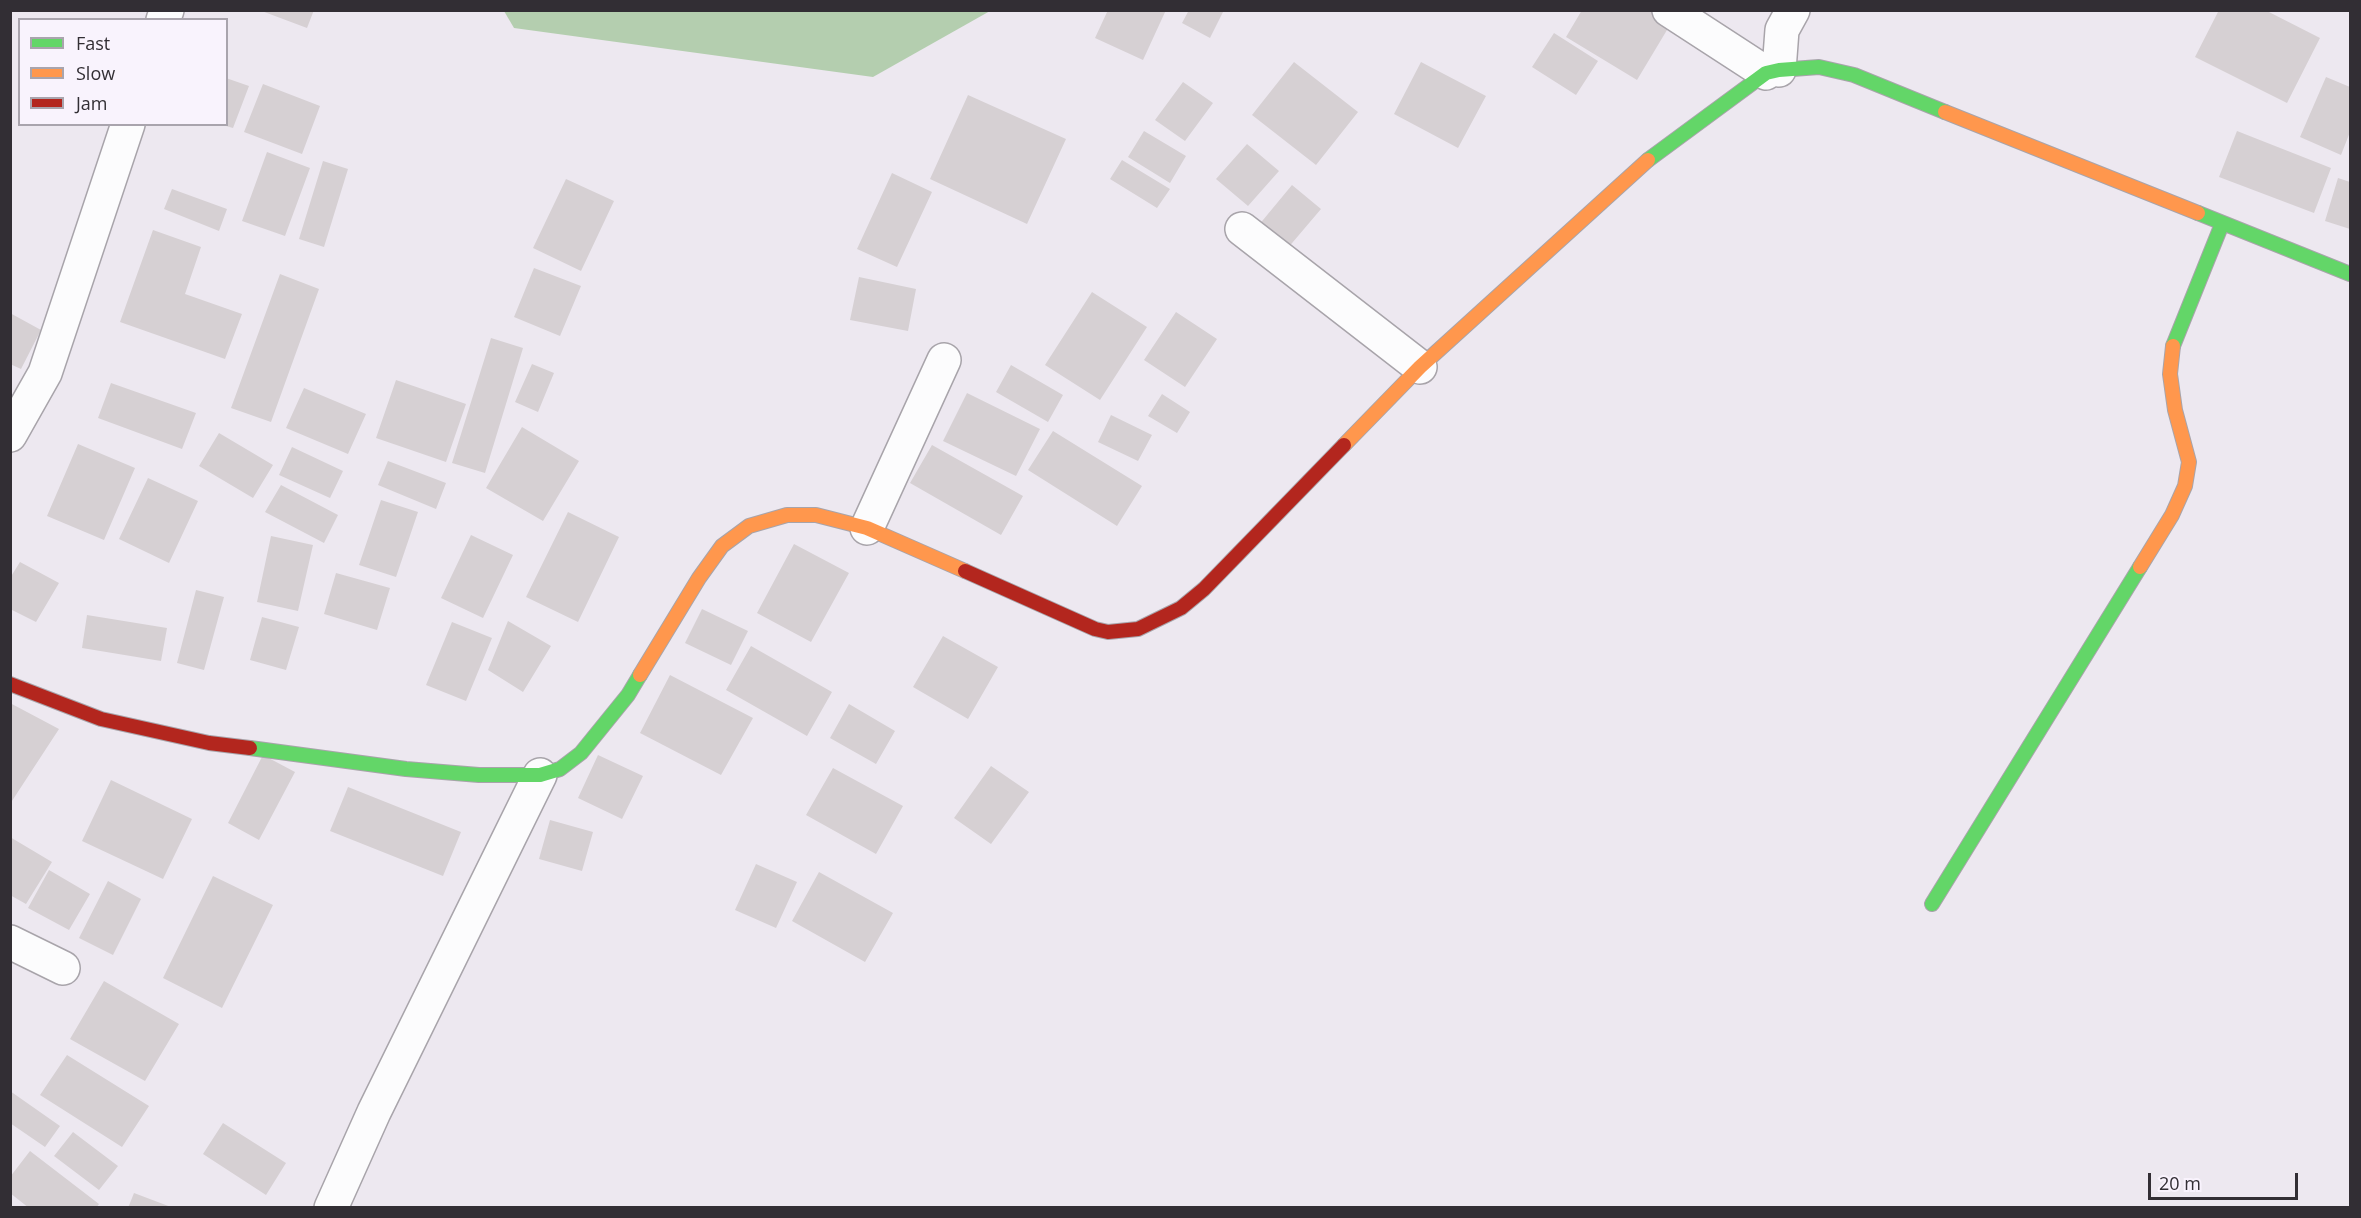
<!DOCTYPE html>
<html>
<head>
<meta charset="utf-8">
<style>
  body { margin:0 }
  #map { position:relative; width:2361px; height:1218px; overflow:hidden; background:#ede8f0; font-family:"Open Sans",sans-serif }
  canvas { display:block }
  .frame { position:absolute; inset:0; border:12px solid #322e34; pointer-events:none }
  .legend { position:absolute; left:18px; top:18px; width:210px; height:108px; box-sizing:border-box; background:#f9f3fd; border:2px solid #a9a4ad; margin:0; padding:8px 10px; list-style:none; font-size:18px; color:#322e34 }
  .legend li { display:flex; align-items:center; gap:12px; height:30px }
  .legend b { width:30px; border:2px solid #a9a4ad }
  .scale { position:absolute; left:2148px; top:1173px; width:150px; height:27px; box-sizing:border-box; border:3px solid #322e34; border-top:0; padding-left:8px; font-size:18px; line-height:21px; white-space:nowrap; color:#322e34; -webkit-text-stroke:4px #f9f3fd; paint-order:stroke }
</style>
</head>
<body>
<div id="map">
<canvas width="2361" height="1218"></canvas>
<div class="frame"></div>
<ul class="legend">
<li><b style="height:8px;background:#63d668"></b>Fast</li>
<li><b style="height:8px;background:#ff974d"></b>Slow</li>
<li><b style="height:8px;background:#b3261e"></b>Jam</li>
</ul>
<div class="scale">20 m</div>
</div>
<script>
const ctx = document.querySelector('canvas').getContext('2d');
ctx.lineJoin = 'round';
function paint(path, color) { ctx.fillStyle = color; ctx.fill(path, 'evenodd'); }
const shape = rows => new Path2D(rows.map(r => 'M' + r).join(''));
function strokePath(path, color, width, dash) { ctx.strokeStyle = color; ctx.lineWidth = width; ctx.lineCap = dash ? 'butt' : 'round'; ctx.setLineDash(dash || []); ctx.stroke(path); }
const forest = shape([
  [504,11,990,11,873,77,514,28]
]);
const building = shape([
  [259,10,314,10,307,28],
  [1108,10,1166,10,1143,60,1095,38],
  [1189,10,1224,10,1210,38,1182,23],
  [1582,10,1658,10,1673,20,1637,80,1566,37],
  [2219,10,2265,10,2320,38,2287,103,2195,57],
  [1554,33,1598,61,1576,95,1532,67],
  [1294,62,1358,112,1316,165,1252,115],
  [1421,62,1486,96,1458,148,1394,114],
  [2326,77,2350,87,2350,132,2341,155,2300,137],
  [226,78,249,86,233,128,226,126],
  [1183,82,1213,103,1185,141,1155,120],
  [263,84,320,106,302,154,244,132],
  [968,95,1066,139,1027,224,930,179],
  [1144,131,1186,156,1170,183,1128,157],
  [2237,131,2331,168,2314,213,2219,177],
  [1247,144,1279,171,1248,206,1216,179],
  [267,152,310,168,285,236,242,221],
  [1122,160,1170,189,1157,208,1110,179],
  [323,161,348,169,324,247,299,239],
  [892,173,932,192,897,267,857,249],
  [2338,178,2350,182,2350,229,2325,221],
  [566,179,614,201,581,271,533,248],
  [1292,185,1321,209,1287,249,1258,226],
  [172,189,227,209,219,231,164,209],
  [153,230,201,247,185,294,242,314,225,359,120,322],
  [534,268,581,286,560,336,514,317],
  [280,274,319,289,271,422,231,408],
  [859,277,916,289,908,331,850,320],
  [1092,292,1147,327,1100,400,1045,365],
  [1176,312,1217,339,1185,387,1144,360],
  [10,313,41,330,21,369,10,364],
  [491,338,523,348,485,473,452,463],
  [532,364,554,373,538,412,515,402],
  [1011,365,1063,395,1048,422,996,392],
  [396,380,466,404,446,462,376,438],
  [111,383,196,413,182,449,98,418],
  [304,388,366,414,348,454,286,428],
  [967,393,1040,429,1016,476,943,441],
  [1162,394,1190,412,1177,433,1148,416],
  [1111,415,1152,435,1138,461,1098,442],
  [522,427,579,461,543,521,486,488],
  [1053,431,1142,486,1117,526,1028,470],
  [219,433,273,465,253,498,199,466],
  [78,444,135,468,104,540,47,516],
  [932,445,1023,496,1001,535,910,483],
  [292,447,343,471,330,498,279,475],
  [388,461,446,483,436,509,378,485],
  [148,478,198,501,169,563,119,539],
  [281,485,338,515,324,543,265,512],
  [381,500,418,512,396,577,359,565],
  [568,512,619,537,578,622,526,597],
  [471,535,513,555,483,618,441,598],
  [271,536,313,545,298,611,257,602],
  [794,544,849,573,811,642,757,613],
  [20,562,59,583,36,622,10,609,10,578],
  [336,573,390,588,377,630,324,614],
  [196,590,224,597,204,670,177,663],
  [702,609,748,631,731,665,685,643],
  [87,615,167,628,161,661,82,648],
  [262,617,299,627,286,670,250,660],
  [508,621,551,646,523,692,488,670],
  [452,622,492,638,466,701,426,685],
  [943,636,998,667,968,719,913,687],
  [751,646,832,692,807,736,726,690],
  [670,675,753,718,721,775,640,733],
  [10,703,59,729,10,804],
  [849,704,895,731,876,764,830,738],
  [263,755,295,772,259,840,228,823],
  [598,755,643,776,622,819,578,798],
  [991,766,1029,792,991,844,954,818],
  [833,768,903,806,876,854,806,815],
  [111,780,192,819,163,879,82,841],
  [348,787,461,832,443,876,330,831],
  [550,820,593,832,582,871,539,859],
  [10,837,52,862,26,904,10,895],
  [756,864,797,882,776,928,735,910],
  [49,870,90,894,69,930,28,908],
  [819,872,893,913,865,962,792,921],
  [213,876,273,905,222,1008,163,978],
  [108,881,141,899,113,955,79,938],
  [104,981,179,1024,145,1081,70,1039],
  [67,1055,149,1106,122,1147,40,1095],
  [10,1091,60,1126,45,1147,10,1123],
  [223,1123,286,1163,266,1195,203,1154],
  [73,1132,118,1166,99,1190,54,1156],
  [30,1151,99,1204,96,1208,29,1208,10,1193,10,1177],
  [134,1193,171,1207,171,1208,128,1208]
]);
const street = shape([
  [1669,10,1766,73],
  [163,20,167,10],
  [1779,70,1782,30,1793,10],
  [1242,229,1420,367],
  [10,435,45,373,128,124],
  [867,528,944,360],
  [10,942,63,968],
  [331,1208,374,1112,540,775]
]);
const fast = shape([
  [1648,160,1766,73,1779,70,1819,67,1854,75,1945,112],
  [2198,213,2350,274],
  [2173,346,2222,224],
  [250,748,406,769,479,775,540,775,560,769,581,753,628,695,640,675],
  [1932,904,2140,567]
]);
const slow = shape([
  [1945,112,2198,213],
  [1344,445,1420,367,1648,160],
  [2140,567,2172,515,2185,486,2189,462,2175,410,2170,374,2173,346],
  [640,675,699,578,722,546,749,526,787,515,816,515,867,528,965,571]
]);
const jam = shape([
  [965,571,1095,629,1108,632,1138,629,1181,608,1204,589,1344,445],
  [10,684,101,719,209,743,250,748]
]);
paint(forest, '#b4ceaf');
paint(building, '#d6d0d3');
strokePath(street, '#a8a4aa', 36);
strokePath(fast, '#a8a4aa', 16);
strokePath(slow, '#a8a4aa', 16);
strokePath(jam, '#a8a4aa', 16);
strokePath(street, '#fcfcfd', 33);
strokePath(fast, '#63d668', 14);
strokePath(slow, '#ff974d', 14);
strokePath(jam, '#b3261e', 14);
</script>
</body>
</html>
